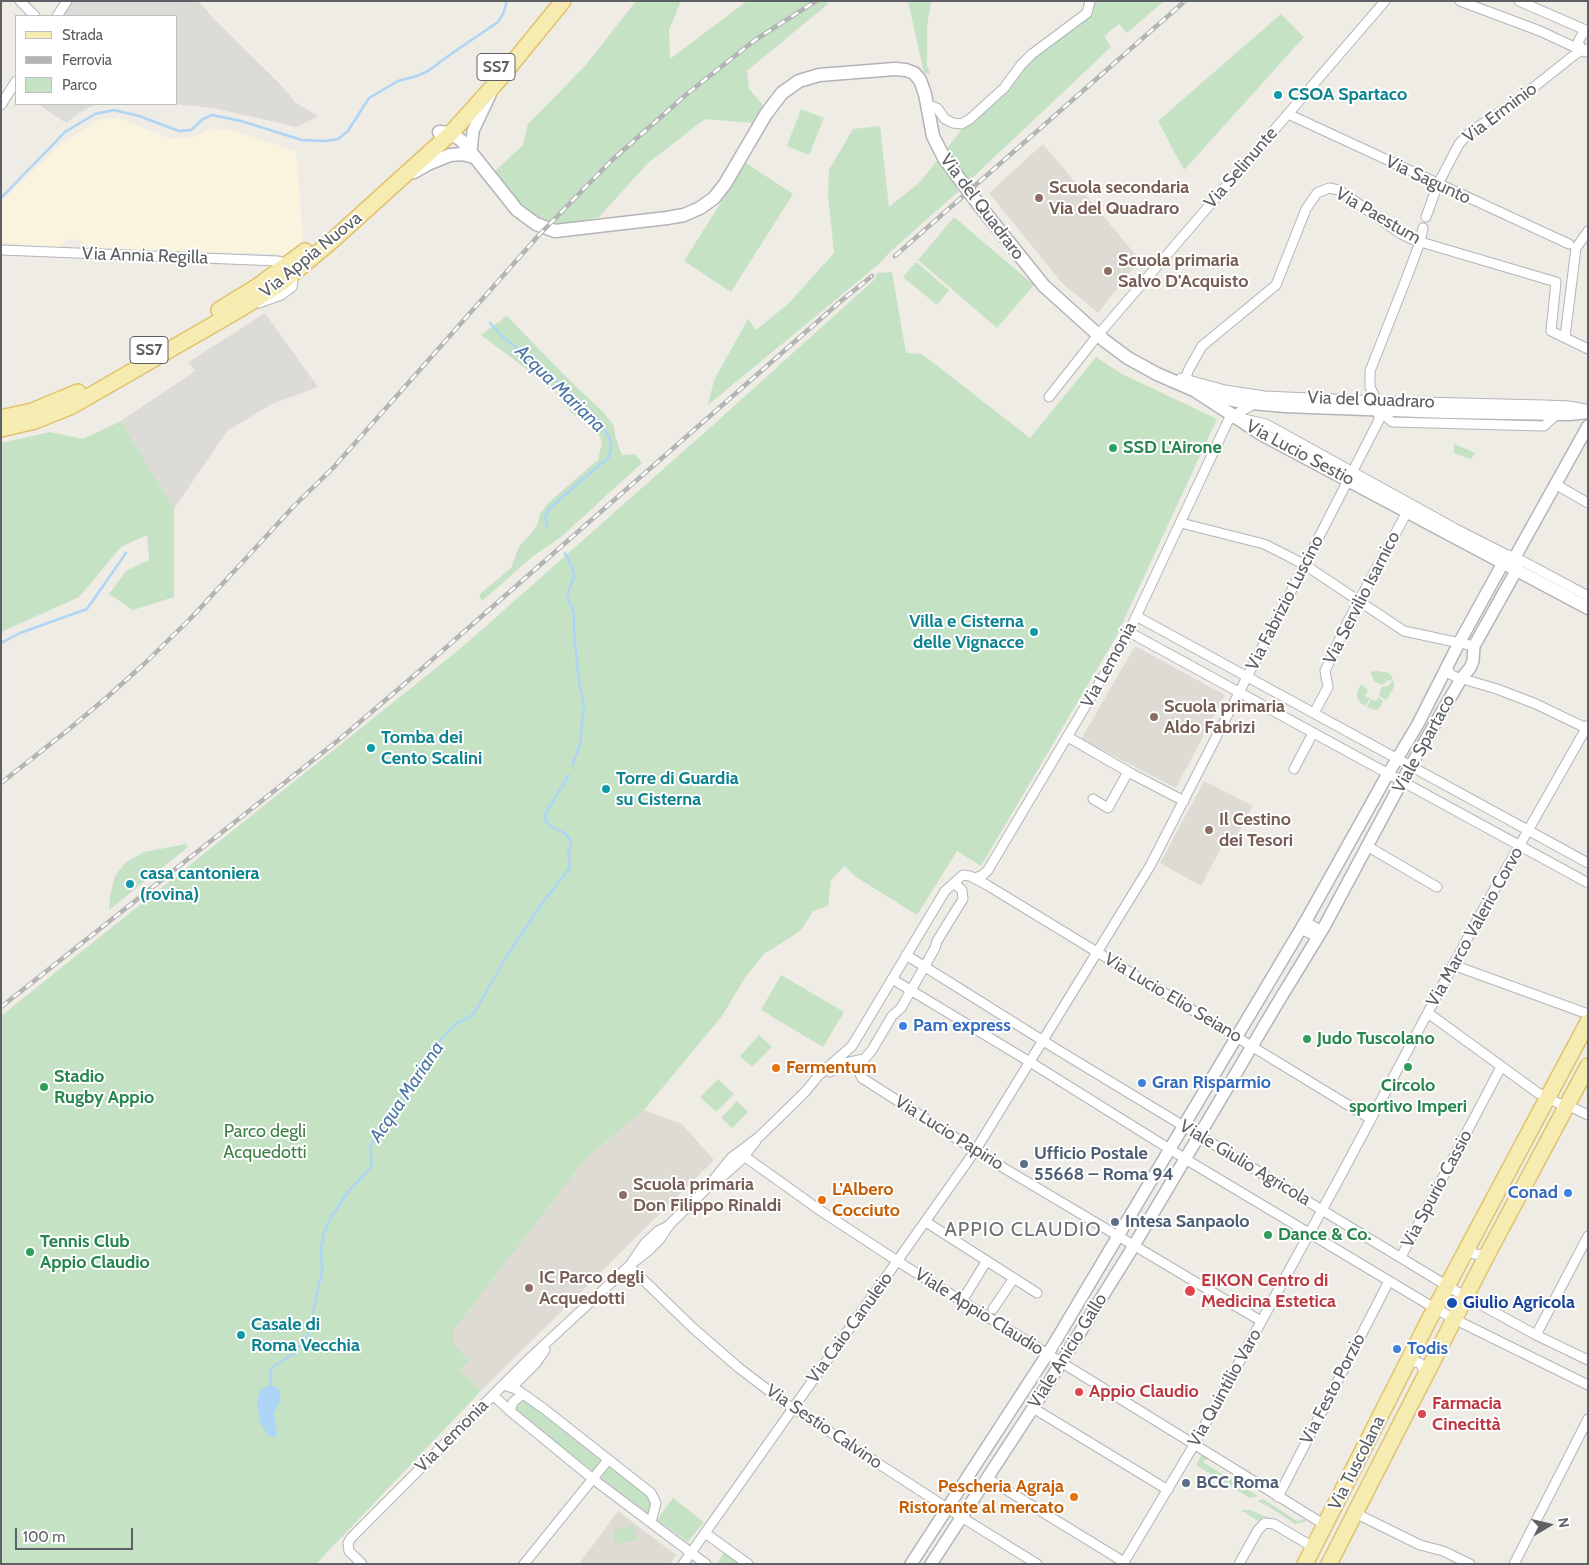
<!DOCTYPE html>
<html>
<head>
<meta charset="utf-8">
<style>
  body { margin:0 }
  #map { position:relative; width:1589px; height:1565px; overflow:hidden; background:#eeece5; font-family:Cabin,sans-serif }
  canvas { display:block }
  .frame { position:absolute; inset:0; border:2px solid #5d6064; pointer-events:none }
  .legend { position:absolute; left:15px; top:15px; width:162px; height:90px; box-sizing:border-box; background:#fff; border:1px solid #bebfc1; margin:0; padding:6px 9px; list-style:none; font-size:15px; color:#5d6064 }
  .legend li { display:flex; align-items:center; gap:10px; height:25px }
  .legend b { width:25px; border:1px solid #bebfc1 }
  .north { position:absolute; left:1524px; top:1500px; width:50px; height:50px; -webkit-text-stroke:4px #fff; paint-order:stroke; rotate:81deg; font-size:14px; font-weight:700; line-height:20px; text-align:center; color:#5d6064 }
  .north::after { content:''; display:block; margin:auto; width:18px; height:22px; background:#5d6064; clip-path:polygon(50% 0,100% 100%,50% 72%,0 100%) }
  .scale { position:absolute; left:15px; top:1528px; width:118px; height:22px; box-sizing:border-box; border:2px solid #5d6064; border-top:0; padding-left:6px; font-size:15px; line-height:18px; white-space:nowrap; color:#5d6064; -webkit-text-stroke:4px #fff; paint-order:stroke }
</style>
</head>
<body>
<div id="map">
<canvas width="1589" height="1565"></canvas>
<div class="frame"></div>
<ul class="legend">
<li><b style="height:6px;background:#f6ecb2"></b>Strada</li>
<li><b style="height:6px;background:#b3b4b4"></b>Ferrovia</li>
<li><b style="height:14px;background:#c5e2c5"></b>Parco</li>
</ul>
<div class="north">N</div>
<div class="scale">100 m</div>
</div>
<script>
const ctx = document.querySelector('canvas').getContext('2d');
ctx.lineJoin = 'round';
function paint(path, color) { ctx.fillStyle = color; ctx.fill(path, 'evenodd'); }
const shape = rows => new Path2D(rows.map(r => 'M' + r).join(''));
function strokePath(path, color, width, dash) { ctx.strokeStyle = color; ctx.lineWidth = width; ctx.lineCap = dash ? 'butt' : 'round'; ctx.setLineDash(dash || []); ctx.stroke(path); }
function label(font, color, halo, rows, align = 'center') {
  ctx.font = font + ' Cabin,sans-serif'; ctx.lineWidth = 4; ctx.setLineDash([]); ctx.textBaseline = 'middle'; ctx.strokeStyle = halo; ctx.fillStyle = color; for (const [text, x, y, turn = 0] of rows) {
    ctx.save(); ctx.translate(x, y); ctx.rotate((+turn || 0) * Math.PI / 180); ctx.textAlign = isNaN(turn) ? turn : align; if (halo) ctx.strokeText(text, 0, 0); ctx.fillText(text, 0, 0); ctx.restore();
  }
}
const commercial = shape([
  [118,118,171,139,191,138,214,128,236,132,296,151,303,240,289,254,91,249,80,240,67,239,59,249,1,242,1,202,61,143,102,119]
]);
const industrial = shape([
  [69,1,198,1,216,21,281,85,296,103,318,116,297,127,213,108,174,104,176,104,176,16,60,16],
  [38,104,96,104,79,113,66,123],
  [265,313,318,387,272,404,227,431,174,509,121,421,195,371,189,362]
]);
const education = shape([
  [1043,144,1140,260,1098,313,1062,283,989,193],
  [1135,646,1225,695,1176,788,1081,739],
  [1204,781,1253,806,1233,843,1225,840,1201,886,1160,863],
  [644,1110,682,1124,714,1160,481,1391,460,1370,469,1361,454,1344,453,1331,587,1157],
  [618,1511,676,1555,670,1564,579,1564]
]);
const green = shape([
  [636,1,681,1,669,30,670,59,747,1,827,1,828,4,747,71,749,89,763,105,754,123,705,119,648,163,599,217,556,226,529,213,493,173,523,145,528,124,585,66],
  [908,1,931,1,927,27,927,66,930,74,924,73],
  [1083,1,1164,1,1127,33,1119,24,1104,36,1111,47,952,197,890,252,879,264,708,405,714,380,748,319,756,330,788,304,834,253,828,195,829,170,853,129,880,126,889,207,920,182,970,119,1021,65,1087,13],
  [1281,14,1304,37,1184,170,1158,121],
  [801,109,824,118,809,155,787,146],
  [746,163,793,194,731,292,684,261],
  [954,217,1034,285,997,328,918,260],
  [916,262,949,290,937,305,903,277],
  [892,272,906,353,922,354,1030,438,1096,357,1122,374,1217,419,1116,637,981,866,957,851,917,915,856,877,845,866,831,880,828,906,813,911,803,927,797,933,764,954,746,976,722,1016,644,1110,587,1157,453,1331,454,1344,469,1361,460,1370,481,1391,316,1564,1,1564,1,1016,460,649,713,425,875,279,877,273],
  [507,316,564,375,603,412,614,426,615,436,622,455,635,454,642,463,561,537,532,557,482,601,479,595,511,568,519,546,529,536,537,525,540,514,547,504,598,460,602,443,597,429,572,413,552,388,481,335],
  [121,421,174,509,174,597,133,610,109,594,126,571,149,560,147,535,121,547,79,597,1,632,1,443,50,432,83,439],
  [1454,444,1455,444,1475,453,1471,459,1454,453],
  [1377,671,1389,673,1393,678,1390,681,1388,680,1382,685,1374,681,1370,672],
  [1394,680,1394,687,1387,699,1385,700,1379,695,1382,687,1388,686],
  [1361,684,1368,690,1365,696,1370,698,1366,706,1360,703,1357,697,1357,693],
  [1378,697,1383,701,1379,709,1374,710,1367,707,1371,699,1376,701],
  [186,844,188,847,109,910,110,896,115,876,125,863,144,852],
  [781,975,844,1012,823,1047,761,1010],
  [759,1035,772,1047,752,1067,740,1056],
  [718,1079,734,1094,716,1112,700,1097],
  [737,1101,748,1112,732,1128,721,1118],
  [523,1399,600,1459,601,1462,594,1470,591,1470,515,1410,514,1404],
  [1202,1454,1208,1458,1203,1462,1258,1496,1250,1498,1196,1465],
  [612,1467,651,1498,649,1514,602,1479,602,1476,608,1468],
  [673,1498,704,1522,688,1542,657,1520],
  [1263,1499,1297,1521,1304,1519,1307,1521,1295,1524,1268,1506,1257,1501],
  [1241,1510,1250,1510,1269,1518,1258,1521],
  [634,1526,637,1540,615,1544,613,1530],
  [725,1553,740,1564,717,1564,723,1554]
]);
const water = shape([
  [269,1386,275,1386,279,1389,281,1398,274,1414,277,1433,274,1438,268,1435,260,1422,257,1401,260,1391,262,1388]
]);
const stream = shape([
  [1,198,65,132,95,114,114,110,139,116,179,131,191,130,203,119,212,115,241,121,302,140,325,141,338,139,348,131,369,98,398,81,417,76,428,71,451,54,498,22,503,14,507,1],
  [490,323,503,337,544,369,599,421,610,439,611,451,608,458,568,492,548,510,545,517,547,526],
  [565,553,574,572,574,577,569,589,568,599,574,612,574,632,579,682,584,705,580,744,572,766],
  [1,643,20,633,87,609,126,553],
  [271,1389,271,1370,274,1366,296,1352,308,1335,322,1271,321,1248,324,1233,329,1221,347,1193,371,1167,372,1162,370,1148,380,1127,393,1107,417,1082,431,1050,457,1023,470,1017,476,1010,506,957,543,902,568,870,570,864,568,853,571,845,570,840,566,834,552,827,545,821,545,814,569,775]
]);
const minor = shape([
  [20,1,35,16],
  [1460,1,1540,31,1585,52],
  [1519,1,1588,31],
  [57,16,67,1],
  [1582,50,1578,42,1583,33,1588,33],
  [1,105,16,81],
  [928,105,937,108,945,119,953,123,961,124,970,119,1004,88,1021,65,1032,54,1087,13,1090,1],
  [1288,114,1569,244],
  [1426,217,1438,184,1459,144,1470,132,1514,103,1573,56,1582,50,1588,49],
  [1,250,278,261,288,264,294,273,292,287,281,295,259,303],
  [1565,337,1576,248,1588,231],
  [1181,378,1225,390,1264,396,1377,401,1544,405,1569,406,1585,409],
  [1184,385,1188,371,1202,346,1276,285,1306,209,1317,193,1329,188,1339,190,1401,234,1414,240,1556,282,1551,331,1588,349],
  [1049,397,1098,335,1385,1],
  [1379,410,1392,422,1544,426,1557,414],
  [1240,418,1266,424,1456,529,1505,554,1515,557,1588,596],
  [1555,484,1588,503],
  [1181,523,1264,544,1286,555,1305,565,1404,631,1474,646],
  [1136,616,1588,863],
  [1129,632,1588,883],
  [1447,667,1450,674,1456,677,1497,689,1536,704,1588,729],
  [1314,713,1328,687,1325,671,1348,621,1407,512],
  [1068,737,1132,774,1184,801],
  [1294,769,1313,733],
  [1093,799,1108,808,1128,772],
  [1367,846,1437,887],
  [975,878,983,875,988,870,1126,638,1228,421,1238,413,1254,404,1256,395],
  [955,884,962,890,963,899,937,941,935,948,901,1008,892,1016,872,1050,861,1063,859,1072,862,1078,987,1158,1261,1321],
  [1305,921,1321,931],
  [1301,929,1317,937],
  [906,955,1053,1047,1454,1290,1536,1335,1588,1360],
  [1453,965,1588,1014],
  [892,979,1030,1062,1192,1163,1431,1306,1454,1319,1588,1385],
  [1428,1013,1538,1093,1566,1107],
  [830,1072,840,1064,864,1059],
  [1567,1105,1588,1115],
  [744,1156,821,1211,905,1266,1325,1525],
  [716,1182,741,1160,756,1141],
  [926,1222,1037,1293],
  [1470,1244,1471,1250,1474,1254,1487,1255],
  [1401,1257,1501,1067],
  [632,1262,645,1243,658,1231,668,1226],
  [629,1266,693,1328,739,1368,785,1403,947,1508,1037,1564],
  [962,1301,986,1262],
  [993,1309,1014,1278],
  [1536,1335,1588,1236],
  [1408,1363,1416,1362,1420,1363,1423,1369,1424,1376],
  [503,1385,516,1389,543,1408,651,1493,656,1503,651,1522],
  [512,1387,536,1363,545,1350],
  [493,1395,510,1411,593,1479,706,1564],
  [1033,1408,1168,1490],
  [510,1411,513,1402,523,1394],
  [987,1478,1124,1562],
  [1278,1497,1389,1281],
  [1355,1513,1420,1545,1443,1551,1470,1564],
  [705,1533,748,1564],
  [362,1564,349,1551,348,1543,351,1538,529,1359,629,1266,648,1251,660,1239,670,1224,706,1189,731,1158,760,1136,805,1092,819,1075,852,1046,945,891,963,875,970,876,987,885,1371,1119],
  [524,1564,608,1460],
  [683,1564,975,1151,1150,866,1379,420,1377,401,1370,387,1370,371,1407,277,1420,242,1423,228],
  [1123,1564,1194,1445,1340,1177,1480,915,1588,725],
  [1239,1564,1258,1530,1265,1523,1274,1524,1313,1547],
  [1514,1564,1588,1419]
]);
const tertiary = shape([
  [471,152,473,131,490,95],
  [911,1564,1052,1347,1308,917,1385,779,1418,724,1459,643,1503,563,1515,557,1588,426],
  [931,1564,1033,1408,1130,1252,1277,1004,1324,927,1402,781,1461,679,1470,668,1473,661,1474,646,1516,571,1515,561]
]);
const secondary = shape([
  [439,132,451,133,462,141,517,210,536,224,555,231,667,218,684,215,700,208,714,198,725,184,766,114,782,93,799,81,819,75,895,69,906,70,914,73,920,80,925,94,933,136,944,158],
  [414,172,428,164,450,155,462,154,474,157],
  [979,205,1044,286,1105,341,1128,358,1157,374,1194,390,1263,435,1588,608],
  [1204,393,1241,402,1285,406,1446,412,1569,414,1588,412]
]);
const primary = shape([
  [219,310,258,286,305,251],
  [1,418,32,411,78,392],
  [1,429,35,421,72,406,242,308,283,282,334,239,451,133,497,82,563,1],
  [1305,1564,1430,1318,1588,1022],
  [1329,1564,1487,1255,1588,1066]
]);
const rail = shape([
  [895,256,1185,1],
  [1,783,68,730,106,698,144,664,192,617,294,506,333,468,539,235,611,161,688,93,755,40,816,1],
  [1,1007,341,738,409,680,841,301,872,276]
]);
const secondaryBridge = shape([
  [944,158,979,205]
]);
const markers = [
  [1278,95,5,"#0f9aa8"],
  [1039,198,5,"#8d6e63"],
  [1108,271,5,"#8d6e63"],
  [1113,448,5,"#2e9e5b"],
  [1034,632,5,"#0f9aa8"],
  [1154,717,5,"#8d6e63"],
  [371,748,5,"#0f9aa8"],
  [606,789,5,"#0f9aa8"],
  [1209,830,5,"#8d6e63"],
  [130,884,5,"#0f9aa8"],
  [903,1026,5,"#3f7fe0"],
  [1307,1039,5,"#2e9e5b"],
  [1408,1067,5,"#2e9e5b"],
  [776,1068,5,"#e8710a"],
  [1142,1083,5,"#3f7fe0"],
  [44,1087,5,"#2e9e5b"],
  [1024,1164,5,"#5c6f8a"],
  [1568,1193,5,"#3f7fe0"],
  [623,1195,5,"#8d6e63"],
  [822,1200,5,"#e8710a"],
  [1115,1222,5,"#5c6f8a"],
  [1268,1235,5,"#2e9e5b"],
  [30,1252,5,"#2e9e5b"],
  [529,1288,5,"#8d6e63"],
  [1190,1291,6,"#e0444e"],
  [1452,1303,6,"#1a4fb4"],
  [241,1335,5,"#0f9aa8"],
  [1397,1349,5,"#3f7fe0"],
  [1079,1392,5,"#e0444e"],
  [1422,1414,5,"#e0444e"],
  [1186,1483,5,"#5c6f8a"],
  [1074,1497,5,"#e8710a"]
];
const shields = [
  [496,67,38],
  [149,350,38]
];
const shieldNames = [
  ["SS7",496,67],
  ["SS7",149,350]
];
const cultureNames = [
  ["CSOA Spartaco",1288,95],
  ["Villa e Cisterna",1024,622,"right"],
  ["delle Vignacce",1024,643,"right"],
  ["Tomba dei",381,738],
  ["Cento Scalini",381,759],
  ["Torre di Guardia",616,779],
  ["su Cisterna",616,800],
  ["casa cantoniera",140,874],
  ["(rovina)",140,895],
  ["Casale di",251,1325],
  ["Roma Vecchia",251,1346]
];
const streetNames = [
  ["Via Erminio",1500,113,-37],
  ["Via Selinunte",1241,168,-49],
  ["Via Sagunto",1428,180,25],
  ["Via del Quadraro",982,207,53],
  ["Via Paestum",1378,216,30],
  ["Via Appia Nuova",311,255,-39],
  ["Via Annia Regilla",145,256,2],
  ["Via del Quadraro",1371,400,2],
  ["Via Lucio Sestio",1300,453,28],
  ["Via Servilio Isarnico",1362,598,-63],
  ["Via Fabrizio Luscino",1285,603,-63],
  ["Via Lemonia",1109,665,-61],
  ["Viale Spartaco",1424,744,-61],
  ["Via Marco Valerio Corvo",1475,927,-61],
  ["Via Lucio Elio Seiano",1173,998,31],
  ["Via Lucio Papirio",949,1133,32],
  ["Viale Giulio Agricola",1245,1163,31],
  ["Via Spurio Cassio",1437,1189,-62],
  ["Viale Appio Claudio",979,1312,32],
  ["Via Caio Canuleio",850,1328,-54],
  ["Viale Anicio Gallo",1068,1351,-58],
  ["Via Quintilio Varo",1225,1388,-61],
  ["Via Festo Porzio",1333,1389,-63],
  ["Via Sestio Calvino",824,1427,34],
  ["Via Lemonia",452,1436,-45],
  ["Via Tuscolana",1357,1463,-63]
];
const educationNames = [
  ["Scuola secondaria",1049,188],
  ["Via del Quadraro",1049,209],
  ["Scuola primaria",1118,261],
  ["Salvo D'Acquisto",1118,282],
  ["Scuola primaria",1164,707],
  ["Aldo Fabrizi",1164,728],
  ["Il Cestino",1219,820],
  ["dei Tesori",1219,841],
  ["Scuola primaria",633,1185],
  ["Don Filippo Rinaldi",633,1206],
  ["IC Parco degli",539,1278],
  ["Acquedotti",539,1299]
];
const leisureNames = [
  ["SSD L'Airone",1123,448],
  ["Judo Tuscolano",1317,1039],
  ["Stadio",54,1077],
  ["Rugby Appio",54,1098],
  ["Circolo",1408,1086,"center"],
  ["sportivo Imperi",1408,1107,"center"],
  ["Dance & Co.",1278,1235],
  ["Tennis Club",40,1242],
  ["Appio Claudio",40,1263]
];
const shopNames = [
  ["Pam express",913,1026],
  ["Gran Risparmio",1152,1083],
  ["Conad",1558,1193,"right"],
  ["Todis",1407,1349]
];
const foodNames = [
  ["Fermentum",786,1068],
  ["L'Albero",832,1190],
  ["Cocciuto",832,1211],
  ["Pescheria Agraja",1064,1487,"right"],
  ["Ristorante al mercato",1064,1508,"right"]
];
const parkNames = [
  ["Parco degli",265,1132],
  ["Acquedotti",265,1153]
];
const serviceNames = [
  ["Ufficio Postale",1034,1154],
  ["55668 – Roma 94",1034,1175],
  ["Intesa Sanpaolo",1125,1222],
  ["BCC Roma",1196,1483]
];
const healthNames = [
  ["EIKON Centro di",1201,1281],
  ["Medicina Estetica",1201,1302],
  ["Appio Claudio",1089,1392],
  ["Farmacia",1432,1404],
  ["Cinecittà",1432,1425]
];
const transitNames = [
  ["Giulio Agricola",1463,1303]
];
const waterNames = [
  ["Acqua Mariana",560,389,44],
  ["Acqua Mariana",407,1092,-56]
];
const quarterNames = [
  ["APPIO CLAUDIO",1023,1230]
];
paint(commercial, '#faf4de');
paint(industrial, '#dddbd7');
paint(education, '#dddbd4');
paint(green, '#c5e2c5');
paint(water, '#aed5f5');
strokePath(stream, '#aed5f5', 2.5);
strokePath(minor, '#b2b5b9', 11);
strokePath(tertiary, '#b2b5b9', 14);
strokePath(secondary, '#b2b4b8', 15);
strokePath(primary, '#e1c26b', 18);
strokePath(minor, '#fff', 9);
strokePath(tertiary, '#fff', 11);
strokePath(secondary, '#fff', 12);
strokePath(primary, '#f6ecb2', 15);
strokePath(rail, '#b3b4b4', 4.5);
strokePath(rail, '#fff', 2.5, [8]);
strokePath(secondaryBridge, '#b2b4b8', 15, []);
strokePath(secondaryBridge, '#fff', 12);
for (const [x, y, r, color] of markers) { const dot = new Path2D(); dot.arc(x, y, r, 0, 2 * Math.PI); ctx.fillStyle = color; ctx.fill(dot); strokePath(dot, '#fff', 2); }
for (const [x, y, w] of shields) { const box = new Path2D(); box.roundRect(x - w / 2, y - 13.5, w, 27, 4); ctx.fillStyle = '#fff'; ctx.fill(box); strokePath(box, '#5d6064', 1); }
label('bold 16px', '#5d6064', null, shieldNames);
label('bold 18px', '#0d838f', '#fff', cultureNames, 'left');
label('18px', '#5d6064', '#fff', streetNames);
label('bold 18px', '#785e54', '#fff', educationNames, 'left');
label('bold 18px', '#27864d', '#fff', leisureNames, 'left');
label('bold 18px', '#366cbe', '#fff', shopNames, 'left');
label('bold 18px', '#c56008', '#fff', foodNames, 'left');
label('18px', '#3f8144', '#fff', parkNames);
label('bold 18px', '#4e5e75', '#fff', serviceNames, 'left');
label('bold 18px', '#be3a42', '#fff', healthNames, 'left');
label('bold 18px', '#164399', '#fff', transitNames, 'left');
label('italic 19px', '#4c77a6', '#fff', waterNames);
ctx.letterSpacing = '1px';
label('20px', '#6e7276', '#fff', quarterNames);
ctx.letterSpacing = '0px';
</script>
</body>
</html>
